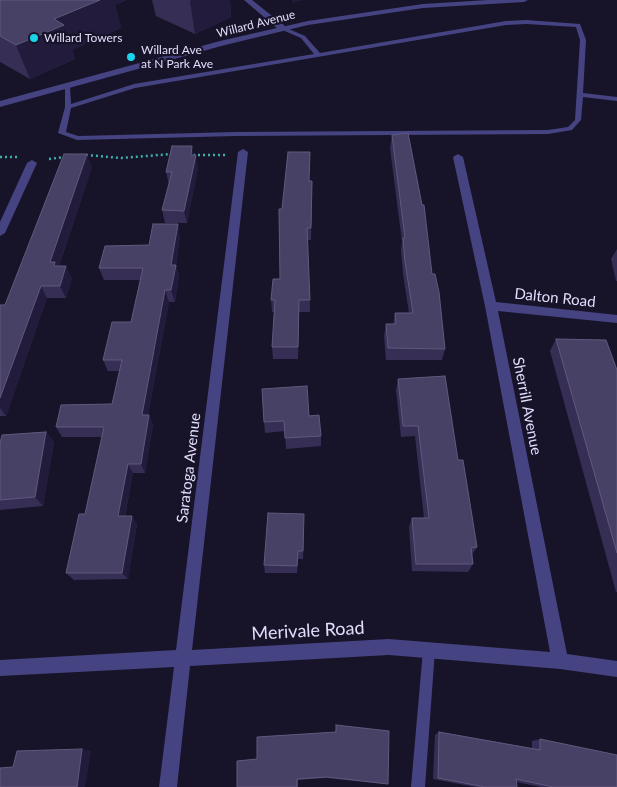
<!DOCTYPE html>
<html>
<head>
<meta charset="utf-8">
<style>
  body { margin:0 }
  canvas { display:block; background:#171328 }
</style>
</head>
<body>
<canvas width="617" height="787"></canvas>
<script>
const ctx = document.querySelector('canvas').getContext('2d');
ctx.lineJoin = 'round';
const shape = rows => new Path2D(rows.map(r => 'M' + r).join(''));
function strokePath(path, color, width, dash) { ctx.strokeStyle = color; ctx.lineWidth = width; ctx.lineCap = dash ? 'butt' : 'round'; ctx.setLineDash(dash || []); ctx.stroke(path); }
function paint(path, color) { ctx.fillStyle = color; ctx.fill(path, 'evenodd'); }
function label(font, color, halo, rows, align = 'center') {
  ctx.font = font + ' Lato,sans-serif'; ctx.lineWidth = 4.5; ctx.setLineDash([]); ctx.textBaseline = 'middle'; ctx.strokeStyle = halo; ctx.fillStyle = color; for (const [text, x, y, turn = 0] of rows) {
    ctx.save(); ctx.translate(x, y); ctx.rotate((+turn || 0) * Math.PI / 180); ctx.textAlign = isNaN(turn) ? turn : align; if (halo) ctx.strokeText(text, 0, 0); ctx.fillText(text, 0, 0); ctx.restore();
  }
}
const path = shape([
  [86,155,121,158,172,154],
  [193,155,225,155],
  [0,157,17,157],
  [49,159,65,157]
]);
const service = shape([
  [526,20,580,24,586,40,583,93,617,97,617,101,583,97,581,120,572,130,548,134,236,136,77,140,58,133,65,107,65,85,70,86,71,104,134,84,314,54,301,38,280,29,280,27,282,26,305,36,320,53,506,21,526,20],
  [526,24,576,27,580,40,575,120,568,127,548,130,236,132,78,136,66,132,71,108,135,88,506,25,526,24],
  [429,644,434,645,435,650,425,787,411,787,423,650,424,645,429,644]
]);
const minor = shape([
  [244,0,252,0,285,26,285,30,279,30,244,0],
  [243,149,248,152,192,650,389,639,550,652,485,306,453,157,458,154,463,157,496,302,617,315,617,323,498,311,567,654,617,661,617,677,560,669,389,655,190,666,177,787,159,787,174,667,0,676,0,660,176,650,238,152,243,149],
  [32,160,37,163,5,233,0,236,0,222,27,163,32,160]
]);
const tertiary = shape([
  [488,0,528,0,524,2,423,8,308,25,225,45,0,107,0,101,220,41,308,21,423,4,488,0]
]);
const wall = shape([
  [0,0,127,0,115,5,121,28,72,50,75,59,30,79,0,62],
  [152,0,230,0,231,17,195,34,156,16],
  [392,135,432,274,445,349,442,360,386,360,384,336,386,324,393,324,395,313,409,313,403,274,401,250,402,242,390,148],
  [194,155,198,168,187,223,165,223,162,210,169,184,166,172],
  [92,167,59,266,72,278,66,298,47,298,6,416,0,416,0,305,5,305],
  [309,181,312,181,311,240,308,240,310,312,299,312,298,359,273,359,272,347,274,312,272,312,271,300,280,279],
  [180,236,176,265,179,276,175,302,169,302,148,415,149,415,153,425,145,473,133,473,125,516,137,524,128,579,74,580,66,573,85,514,102,437,62,437,56,427,112,404,119,371,108,371,103,360,131,322,140,280,104,280,99,268,149,245],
  [617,249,617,281,616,281,611,259],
  [556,339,617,370,617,592,616,592,550,351],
  [398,379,458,460,477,547,472,555,473,564,468,572,412,571,409,527,412,518,424,518,415,436,401,437,396,390],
  [309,416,321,436,321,446,286,449,285,431,265,433,264,422],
  [46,432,54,442,43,506,0,510,0,443],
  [304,523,303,559,298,559,297,573,265,573,264,565],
  [336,725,388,784,385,784,326,778,298,780,298,787,237,787,257,759,335,733],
  [439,732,532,748,532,741,540,739,617,787,541,787,516,782,517,787,475,787,433,779,435,735]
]);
const shadedWall = shape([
  [100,0,127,0,115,5,121,28,72,50,75,59,30,79,16,45,54,19],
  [192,0,230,0,231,17,195,34,190,1],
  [292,0,303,0,292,3],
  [192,146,195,159,191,155],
  [87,154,92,167,58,268,61,274,50,262],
  [196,155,198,168,187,223,184,211],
  [178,224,180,236,174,276,171,265],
  [176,265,179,276,175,302,171,290],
  [66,266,72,278,66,298,60,286],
  [41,286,47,298,6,416,0,408,0,398],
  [165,290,169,302,146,425,142,415],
  [149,415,153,425,145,473,141,464],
  [46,432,54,442,43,506,35,497],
  [128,464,133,473,123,524,118,516],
  [132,516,137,524,128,579,122,573],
  [82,749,91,751,85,787,77,787]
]);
const building = shape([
  [0,0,100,0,54,19,64,25,16,45,0,36,0,0],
  [408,133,422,205,424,205,432,274,435,274,439,292,445,349,388,348,386,324,396,324,395,313,413,313,405,262,403,238,405,238,392,135,408,133],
  [172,146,192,146,191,155,196,155,184,211,162,210,172,172,166,172,172,146],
  [288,152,310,152,309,181,312,181,311,228,307,228,310,300,299,300,298,347,272,347,275,300,271,300,273,279,280,279,279,209,282,209,288,152],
  [64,154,87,154,50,262,55,262,54,266,66,266,60,286,41,286,0,398,0,305,5,305,64,154],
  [153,224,178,224,171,265,176,265,171,290,165,290,142,415,149,415,141,464,128,464,118,516,132,516,122,573,66,573,79,514,85,514,104,427,56,427,61,405,112,404,122,360,103,360,112,322,131,322,143,268,99,268,105,246,149,245,153,224],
  [556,339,606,340,617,370,617,553,556,339],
  [445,376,458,460,463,460,477,547,471,548,473,564,416,564,412,518,429,518,418,426,403,426,398,379,445,376],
  [307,386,309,416,319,415,321,436,285,438,284,421,264,422,262,389,307,386],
  [46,432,35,497,0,500,0,443,2,435,46,432],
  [268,513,304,514,303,551,298,551,297,566,264,565,268,513],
  [336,725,389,731,388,784,327,777,297,779,297,787,237,787,237,761,257,759,257,737,336,732,336,725],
  [439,732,540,750,540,739,617,755,617,787,553,787,516,779,517,787,485,787,438,778,439,732],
  [82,749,77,787,0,787,0,768,13,767,17,751,82,749]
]);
const markers = [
  [34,38,5,"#1cd4e9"],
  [131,57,5,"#1cd4e9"]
];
const farStreetnames = [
  ["Willard Avenue",256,24,-14]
];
const farPoinames = [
  ["Willard Towers",44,38],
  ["Willard Ave",141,50],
  ["at N Park Ave",141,64]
];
const streetNames = [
  ["Dalton Road",555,298,6],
  ["Sherrill Avenue",527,406,79],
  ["Saratoga Avenue",189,468,-83]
];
const nearStreetnames = [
  ["Merivale Road",308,631,-3]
];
strokePath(path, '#3db0aa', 2.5, [2, 3]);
paint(service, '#454382');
paint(minor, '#454382');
paint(tertiary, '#454382');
paint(wall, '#362e54');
paint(shadedWall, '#221b3b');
paint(building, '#484166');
strokePath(building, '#60597d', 1);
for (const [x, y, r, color] of markers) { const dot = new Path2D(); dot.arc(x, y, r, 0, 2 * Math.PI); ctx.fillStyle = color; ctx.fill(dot); strokePath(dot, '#171328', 2); }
label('12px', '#e1ddfc', '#171328', farStreetnames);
label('12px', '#e1ddfc', '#171328', farPoinames, 'left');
label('15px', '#e1ddfc', '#171328', streetNames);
label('18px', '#e1ddfc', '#171328', nearStreetnames);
</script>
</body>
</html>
